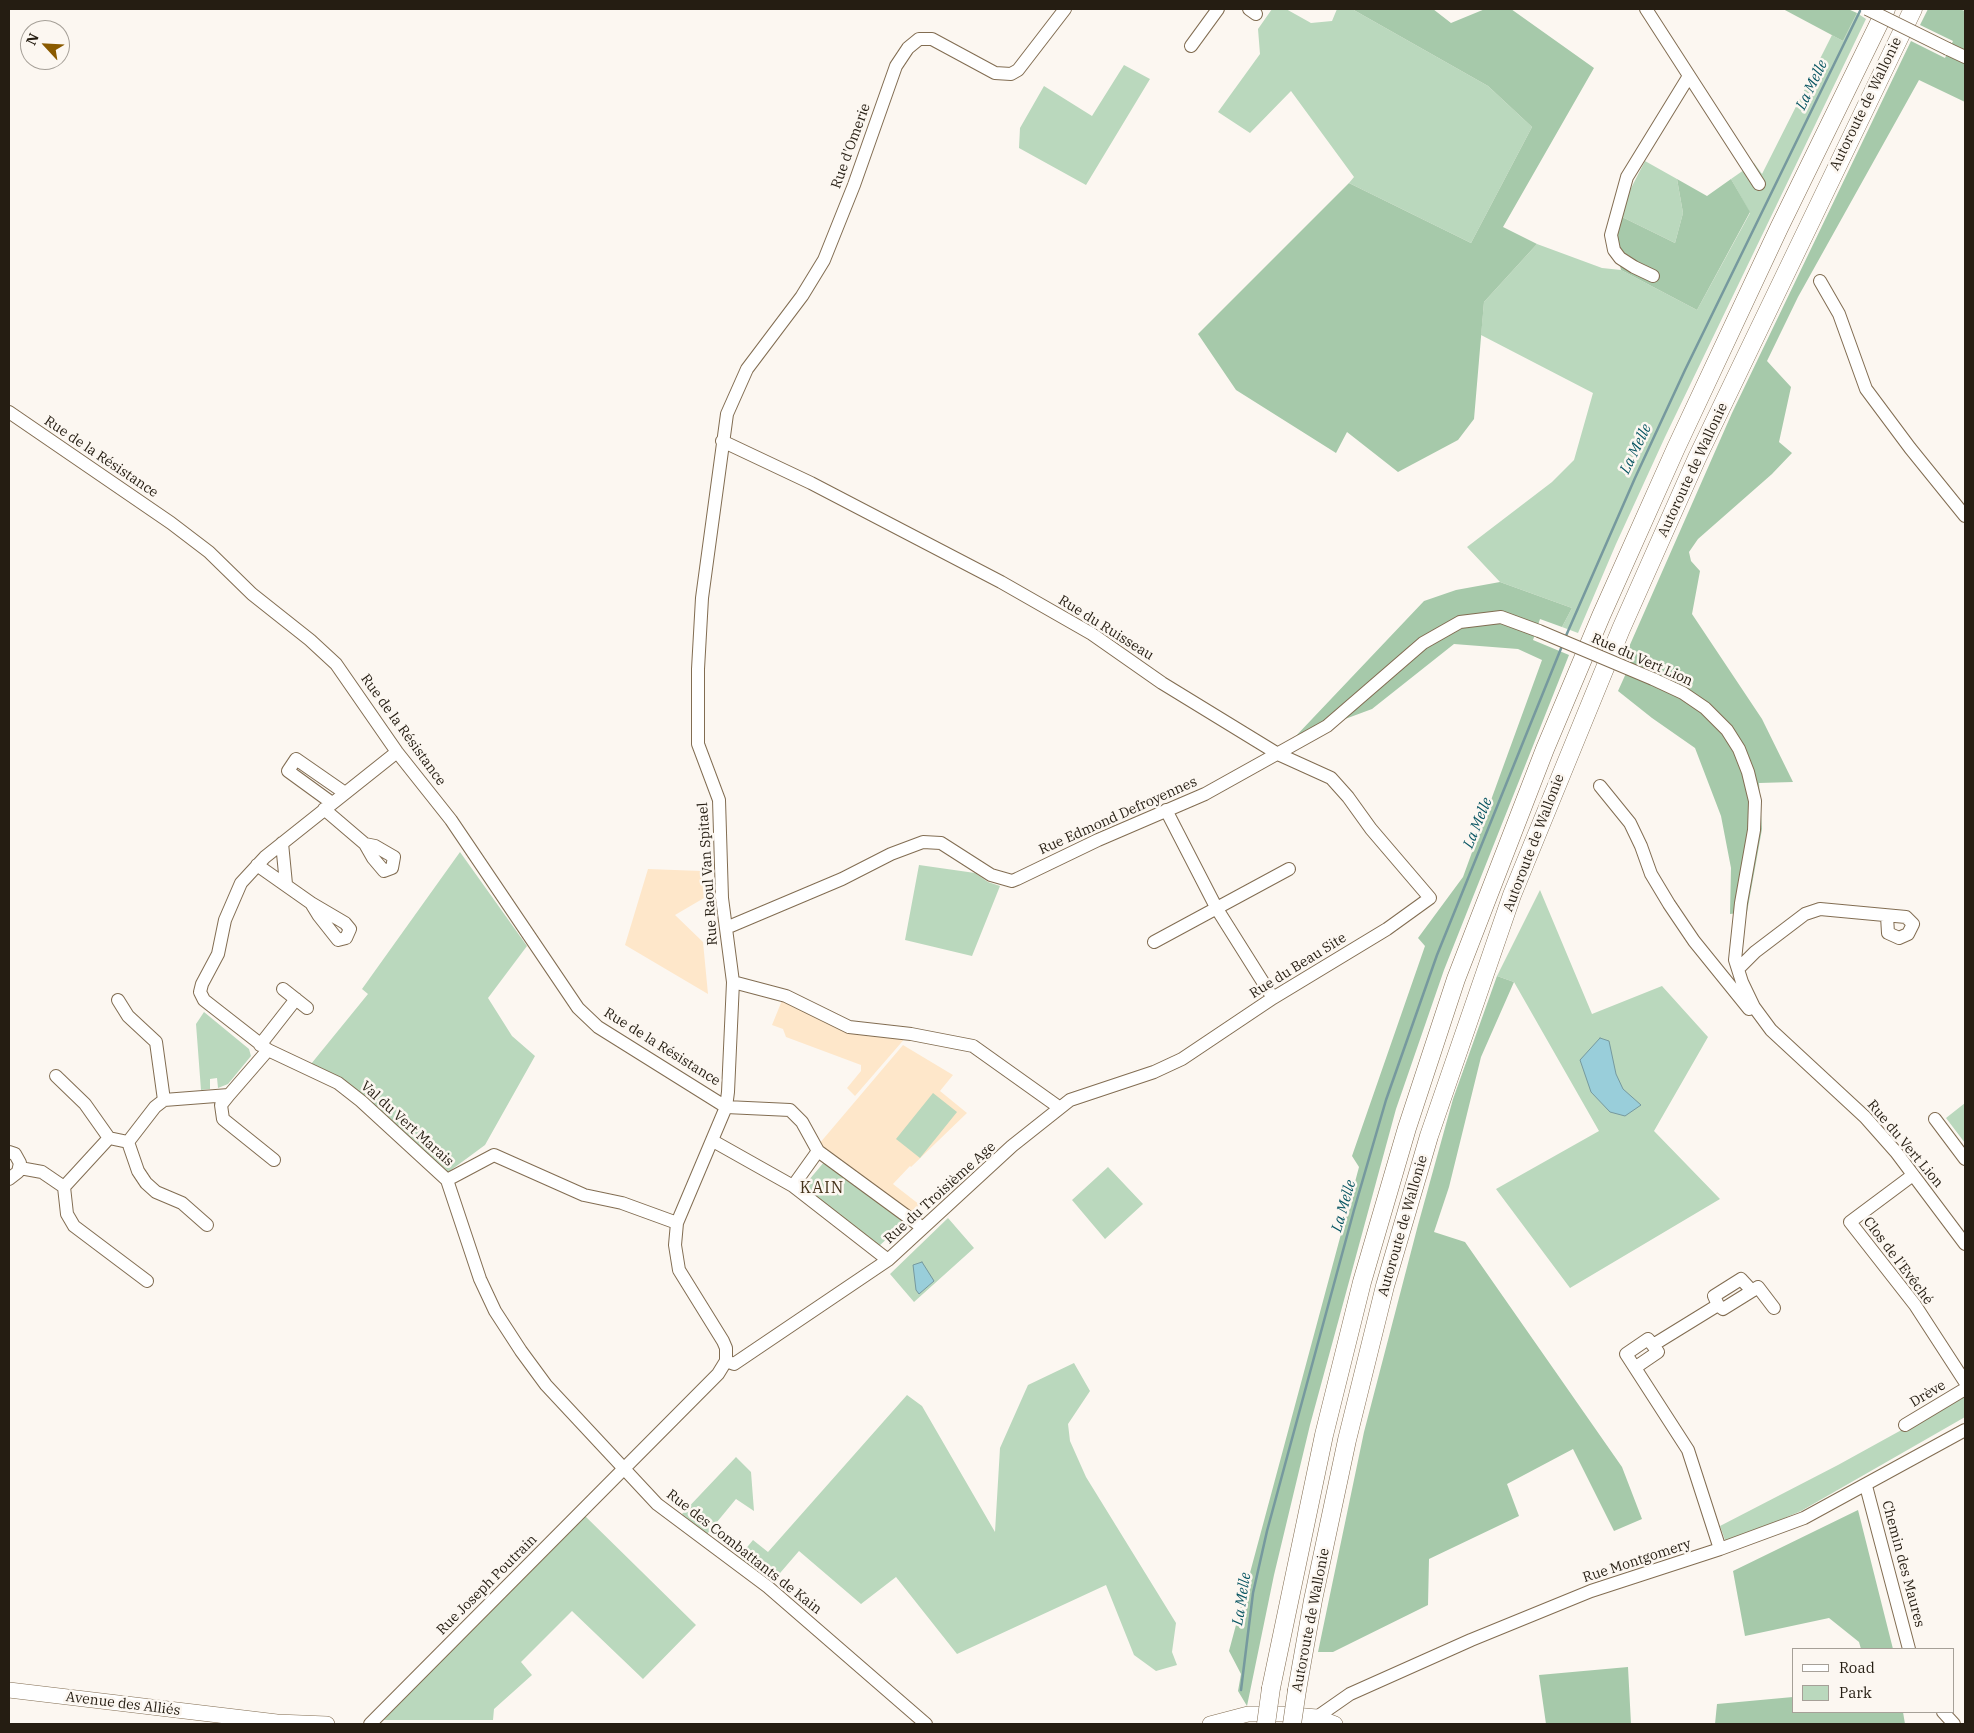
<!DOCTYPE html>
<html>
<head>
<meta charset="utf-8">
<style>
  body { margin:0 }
  #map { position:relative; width:1974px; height:1733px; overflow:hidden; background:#fcf7f1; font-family:"IBM Plex Serif",serif }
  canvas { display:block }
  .frame { position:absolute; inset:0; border:10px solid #251d12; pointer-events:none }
  .legend { position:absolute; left:1792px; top:1648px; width:162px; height:65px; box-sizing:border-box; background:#fcf7f1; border:1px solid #a6a098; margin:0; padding:6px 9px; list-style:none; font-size:15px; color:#251d12 }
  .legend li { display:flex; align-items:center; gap:10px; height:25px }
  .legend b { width:25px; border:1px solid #a6a098 }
  .north { position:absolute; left:20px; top:20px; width:50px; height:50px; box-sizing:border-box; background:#fcf7f1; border:1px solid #a6a098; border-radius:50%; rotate:295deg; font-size:14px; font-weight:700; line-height:20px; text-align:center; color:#251d12 }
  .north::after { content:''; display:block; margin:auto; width:18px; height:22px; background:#8a5a00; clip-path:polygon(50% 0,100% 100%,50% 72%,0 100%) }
</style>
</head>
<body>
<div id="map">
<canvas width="1974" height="1733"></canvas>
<div class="frame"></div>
<ul class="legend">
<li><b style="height:6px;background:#fff"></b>Road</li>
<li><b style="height:14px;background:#bad8bd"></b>Park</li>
</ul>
<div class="north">N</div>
</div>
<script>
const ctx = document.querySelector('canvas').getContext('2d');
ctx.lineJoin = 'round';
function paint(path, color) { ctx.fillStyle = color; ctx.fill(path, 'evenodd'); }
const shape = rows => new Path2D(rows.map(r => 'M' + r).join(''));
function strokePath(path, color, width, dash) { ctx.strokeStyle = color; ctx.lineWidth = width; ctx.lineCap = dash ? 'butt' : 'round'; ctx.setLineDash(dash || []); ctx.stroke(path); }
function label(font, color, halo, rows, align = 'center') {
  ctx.font = font + ' "IBM Plex Serif",serif'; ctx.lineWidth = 5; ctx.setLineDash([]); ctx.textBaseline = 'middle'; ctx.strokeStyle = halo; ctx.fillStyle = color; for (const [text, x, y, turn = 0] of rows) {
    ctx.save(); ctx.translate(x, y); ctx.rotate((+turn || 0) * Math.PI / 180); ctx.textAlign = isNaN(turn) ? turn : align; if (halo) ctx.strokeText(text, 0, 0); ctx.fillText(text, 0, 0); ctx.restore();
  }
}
const built = shape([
  [648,869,701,871,704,898,675,915,703,942,708,994,625,945],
  [783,998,848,1029,907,1036,855,1096,847,1088,861,1071,861,1065,786,1037,783,1029,772,1025],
  [903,1045,953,1075,940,1091,967,1113,911,1167,910,1166,893,1184,920,1205,909,1214,819,1144]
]);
const green = shape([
  [1272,9,1286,9,1311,23,1332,21,1337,9,1352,9,1488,86,1532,127,1471,243,1349,183,1354,177,1291,91,1250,133,1218,112,1260,54,1258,29],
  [1857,13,1866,19,1665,437,1616,544,1578,633,1562,627,1572,608,1500,582,1467,547,1552,482,1574,460,1593,393,1481,335,1484,302,1537,244,1602,268,1621,270,1697,310,1750,213,1731,179,1754,163,1762,174,1832,35,1843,41],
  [1124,65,1150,79,1086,185,1019,148,1020,128,1044,86,1092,116],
  [1645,161,1677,179,1683,213,1675,243,1622,217,1628,194],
  [460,852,527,946,488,998,512,1036,535,1056,485,1145,447,1173,311,1064,368,994,362,989],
  [919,865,975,873,988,882,1000,886,972,956,905,940],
  [1540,890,1592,1014,1662,986,1708,1037,1654,1131,1720,1199,1570,1288,1496,1189,1599,1131,1514,982,1497,976],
  [204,1012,249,1049,251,1056,228,1084,218,1088,217,1078,210,1079,210,1089,201,1090,196,1024],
  [933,1093,957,1112,920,1158,896,1139],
  [1965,1103,1965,1143,1946,1118],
  [825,1161,905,1222,878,1247,803,1187],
  [1108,1167,1143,1204,1105,1239,1072,1200],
  [948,1218,974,1248,914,1302,890,1274],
  [1074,1363,1090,1391,1068,1424,1070,1441,1086,1477,1176,1623,1172,1652,1177,1665,1156,1671,1134,1655,1106,1585,957,1654,896,1577,861,1604,799,1551,768,1587,735,1562,753,1540,768,1552,907,1395,922,1406,995,1532,1000,1448,1028,1385],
  [1965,1395,1965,1417,1801,1511,1726,1543,1720,1526,1838,1465],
  [736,1457,751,1472,754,1511,736,1499,707,1534,682,1514],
  [584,1515,696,1625,643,1679,572,1611,521,1662,532,1675,494,1709,493,1720,380,1720]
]);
const forest = shape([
  [1352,9,1433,9,1451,23,1485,9,1511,9,1594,68,1503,227,1537,244,1484,302,1474,419,1458,440,1398,472,1347,432,1336,453,1236,390,1198,334,1349,183,1471,243,1532,127,1488,86],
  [1783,9,1848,9,1857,13,1843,41],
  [1928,9,1959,9,1965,11,1965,102,1919,80,1798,297,1767,361,1791,387,1779,442,1792,453,1772,474,1698,539,1689,552,1691,561,1700,571,1692,614,1762,719,1793,782,1759,783,1762,829,1747,912,1730,914,1731,868,1721,816,1695,748,1652,718,1618,691,1632,660,1625,656,1732,413,1911,41,1945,58,1953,41,1920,25],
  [1677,179,1707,196,1731,179,1750,212,1697,310,1621,270,1616,249,1616,236,1622,217,1675,243,1683,213],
  [1500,582,1572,608,1562,627,1540,619,1533,640,1569,655,1444,970,1396,1109,1310,1425,1274,1575,1247,1706,1238,1691,1241,1674,1229,1651,1359,1167,1352,1156,1425,946,1418,938,1463,877,1542,660,1518,649,1454,644,1372,709,1294,738,1424,601,1456,590],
  [1497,976,1514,982,1481,1057,1449,1187,1434,1232,1465,1242,1622,1467,1642,1519,1614,1531,1573,1449,1507,1484,1519,1516,1429,1559,1428,1605,1333,1652,1318,1652,1364,1432,1418,1225,1453,1099],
  [1858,1510,1893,1649,1861,1649,1859,1642,1829,1618,1745,1636,1733,1571],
  [1628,1667,1631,1724,1546,1724,1539,1675],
  [1793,1697,1793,1712,1903,1712,1905,1724,1715,1724,1717,1704]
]);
const water = shape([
  [1600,1038,1609,1041,1616,1074,1623,1089,1641,1105,1625,1116,1610,1112,1591,1092,1580,1060,1600,1038],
  [922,1262,934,1281,919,1294,916,1290,913,1265,922,1262]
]);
const stream = shape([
  [1565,638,1635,478,1685,370,1861,9],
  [1241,1690,1253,1593,1267,1531,1354,1210,1386,1100,1437,955,1562,646]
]);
const minor = shape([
  [1249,9,1256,14],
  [1646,9,1759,184],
  [1191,46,1218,9],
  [1948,49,1965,57],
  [1653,276,1634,267,1620,258,1614,250,1611,235,1627,177,1689,76],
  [1820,281,1839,314,1866,389,1910,448,1965,516],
  [9,412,171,523,209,552,252,594,310,640,336,664,397,752,451,820,578,1008,598,1027,726,1107],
  [722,441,811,483,1001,582,1092,634,1162,683,1278,754,1331,778,1348,797,1371,829,1430,898,1387,929,1273,998,1182,1059,1154,1072,1070,1100,1012,1146,888,1260,734,1364,726,1361],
  [1653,679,1683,693,1705,708,1727,730,1739,749,1748,772,1755,801,1754,830,1741,903,1735,960,1742,982,1754,1007,1771,1030,1865,1117,1896,1152,1965,1244],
  [397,752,265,857,241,883,225,920,218,954,202,984,200,992,204,1000,268,1050,338,1083,361,1101,447,1180,480,1279,495,1311,521,1351,546,1385,657,1504,768,1587,926,1724],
  [1600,786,1630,823,1641,846,1651,874,1669,904,1694,941,1749,1009],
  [332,803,288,771,296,759,345,793],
  [324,809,365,844,373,858,384,871,392,868,394,857,375,846,365,844],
  [1166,810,1217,909,1273,998],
  [282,843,286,884],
  [257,865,311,903,319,916,338,940,346,938,350,929,345,923,311,903],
  [726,928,842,879,891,854,923,842,941,843,991,875,1012,881,1017,879,1098,840,1205,794,1327,726,1423,643,1460,622,1501,617,1539,631],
  [1154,942,1289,869],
  [1738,969,1755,952,1805,914,1820,909,1906,917,1913,924,1908,934,1899,938,1888,933,1887,916],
  [733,982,786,996,849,1027,911,1034,973,1046,1060,1108],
  [283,989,307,1008],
  [118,1000,128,1016,156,1042,164,1100],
  [260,1045,296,999],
  [56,1076,85,1104,109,1138],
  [229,1095,221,1105,223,1119,274,1160],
  [726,1107,790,1110,802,1122,818,1151,923,1228],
  [1935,1119,1965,1159],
  [713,1141,793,1186,888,1260],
  [128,1142,138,1171,146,1183,156,1192,182,1203,207,1225],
  [9,1152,15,1154,20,1163,18,1172,9,1179],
  [20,1168,42,1172,64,1187],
  [1913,1175,1850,1222,1915,1305,1965,1382],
  [447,1180,494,1155,584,1195,622,1203,677,1223],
  [793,1186,818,1151],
  [147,1281,74,1226,67,1214,64,1187,109,1138,128,1142,155,1107,164,1100,229,1095,268,1050],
  [1752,1291,1758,1287,1774,1308],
  [1653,1345,1718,1305,1714,1296,1741,1279,1752,1291,1723,1309,1718,1305],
  [1636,1367,1658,1352,1648,1339,1626,1354,1688,1450,1720,1549],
  [1905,1425,1965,1389],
  [1866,1486,1909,1649],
  [1943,1712,1954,1724],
  [1317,1717,1350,1694,1471,1640,1591,1591,1720,1549,1804,1518,1965,1430],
  [370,1724,718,1374,726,1361,726,1348,723,1341,679,1270,675,1245,677,1223,726,1107,728,1092,733,982,722,898,719,800,698,744,698,669,702,598,727,414,747,369,802,296,824,260,854,185,896,66,908,48,919,39,932,39,995,73,1011,74,1018,70,1065,9]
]);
const major = shape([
  [9,1690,277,1722,327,1724],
  [1210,1724,1248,1714,1282,1714,1317,1717,1335,1724]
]);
const highway = shape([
  [1271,1688,1324,1435,1362,1282,1407,1128,1456,979,1545,749,1601,616,1676,448,1779,228,1886,9],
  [1297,1690,1313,1600,1347,1440,1385,1286,1429,1136,1512,895,1621,629,1697,458,1913,9]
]);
const minorBridge = shape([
  [1867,9,1948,49],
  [1539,631,1653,679]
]);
const highwayBridge = shape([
  [1266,1724,1271,1688],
  [1292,1724,1297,1690]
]);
const streetNames = [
  ["Autoroute de Wallonie",1866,104,-64],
  ["Rue d'Omerie",851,146,-70],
  ["Rue de la Résistance",101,457,34],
  ["Autoroute de Wallonie",1693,470,-65],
  ["Rue du Ruisseau",1106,628,32],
  ["Rue du Vert Lion",1642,660,24],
  ["Rue de la Résistance",403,730,54],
  ["Rue Edmond Defroyennes",1118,816,-24],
  ["Autoroute de Wallonie",1534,843,-69],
  ["Rue Raoul Van Spitael",708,874,-94],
  ["Rue du Beau Site",1298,966,-32],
  ["Rue de la Résistance",662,1047,32],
  ["Val du Vert Marais",407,1124,42],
  ["Rue du Vert Lion",1905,1144,50],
  ["Rue du Troisième Age",940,1193,-42],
  ["Autoroute de Wallonie",1403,1226,-74],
  ["Clos de l'Evêché",1898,1261,53],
  ["Drève",1928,1394,-31],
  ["Rue des Combattants de Kain",744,1552,38],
  ["Rue Montgomery",1637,1561,-18],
  ["Chemin des Maures",1903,1564,75],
  ["Rue Joseph Poutrain",487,1585,-45],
  ["Autoroute de Wallonie",1311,1620,-79],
  ["Avenue des Alliés",123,1704,7]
];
const waterNames = [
  ["La Melle",1812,85,-64],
  ["La Melle",1636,449,-64],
  ["La Melle",1478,823,-68],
  ["La Melle",1344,1206,-74],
  ["La Melle",1242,1599,-81]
];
const quarterNames = [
  ["KAIN",822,1188]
];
paint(built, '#fee7ca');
paint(green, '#bad8bd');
paint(forest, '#a6c9aa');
paint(water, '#99ceda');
strokePath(water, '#76999e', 1);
strokePath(stream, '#76999e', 2.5);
strokePath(minor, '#826d52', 14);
strokePath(major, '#826d52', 16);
strokePath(highway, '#826d52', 19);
strokePath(minor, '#fff', 12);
strokePath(major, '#fff', 15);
strokePath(highway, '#fff', 18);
strokePath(minorBridge, '#826d52', 14, []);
strokePath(highwayBridge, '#826d52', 19, []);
strokePath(minorBridge, '#fff', 12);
strokePath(highwayBridge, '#fff', 18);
label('14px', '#251d12', '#fcf7f1', streetNames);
label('italic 15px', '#085562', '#fcf7f1', waterNames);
ctx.letterSpacing = '1px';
label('16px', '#443219', '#fcf7f1', quarterNames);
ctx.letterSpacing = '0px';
</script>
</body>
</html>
